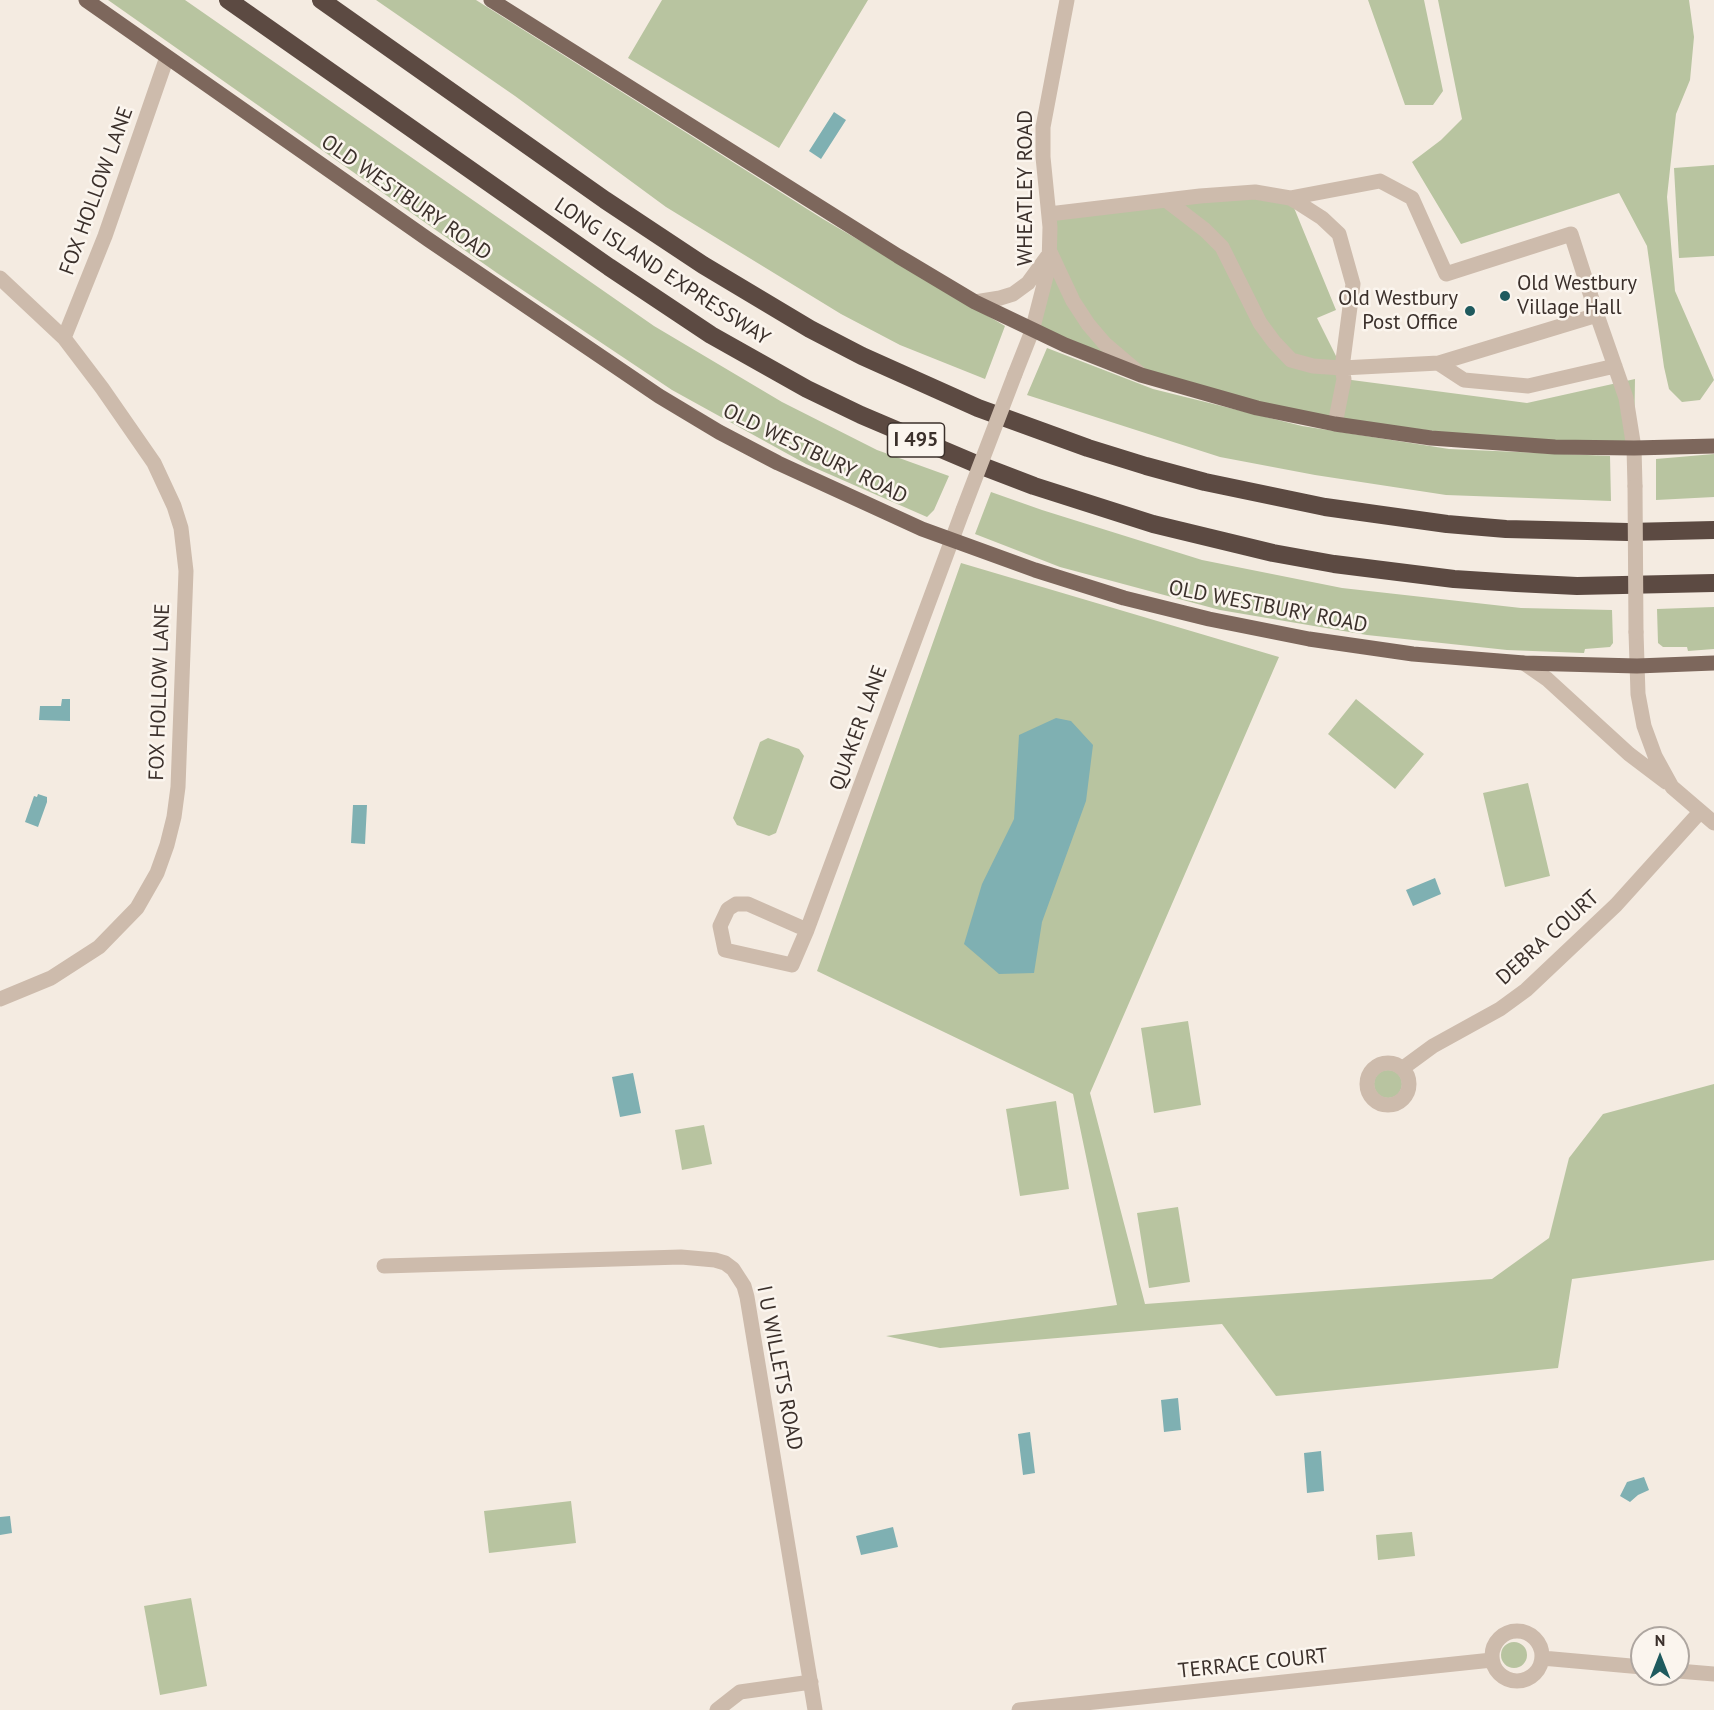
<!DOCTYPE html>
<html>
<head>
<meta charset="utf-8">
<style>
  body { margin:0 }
  #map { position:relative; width:1714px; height:1710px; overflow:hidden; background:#f4ebe1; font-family:"PT Sans",sans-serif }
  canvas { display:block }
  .north { position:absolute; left:1630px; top:1626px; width:60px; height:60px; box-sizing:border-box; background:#fbf5ee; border:2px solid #aea6a0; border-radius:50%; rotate:0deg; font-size:16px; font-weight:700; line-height:24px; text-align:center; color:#3b302b }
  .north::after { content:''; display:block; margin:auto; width:21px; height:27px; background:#1f5a5e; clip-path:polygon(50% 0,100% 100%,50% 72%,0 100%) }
</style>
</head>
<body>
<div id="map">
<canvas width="1714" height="1710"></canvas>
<div class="north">N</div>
</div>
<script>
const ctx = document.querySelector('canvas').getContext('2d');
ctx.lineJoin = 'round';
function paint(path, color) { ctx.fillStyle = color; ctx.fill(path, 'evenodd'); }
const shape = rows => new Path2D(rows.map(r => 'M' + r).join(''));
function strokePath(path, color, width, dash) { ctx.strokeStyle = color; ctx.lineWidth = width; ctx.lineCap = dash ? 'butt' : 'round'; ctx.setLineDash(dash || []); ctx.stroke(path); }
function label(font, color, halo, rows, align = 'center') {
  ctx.font = font + ' "PT Sans",sans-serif'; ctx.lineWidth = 5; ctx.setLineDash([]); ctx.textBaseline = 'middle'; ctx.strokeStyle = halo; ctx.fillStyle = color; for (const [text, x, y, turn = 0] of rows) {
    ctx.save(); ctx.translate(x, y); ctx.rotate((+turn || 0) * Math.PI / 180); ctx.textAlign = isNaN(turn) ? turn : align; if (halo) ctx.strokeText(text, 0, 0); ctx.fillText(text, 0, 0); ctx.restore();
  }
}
const green = shape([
  [108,0,185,0,654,326,782,402,877,450,949,476,934,510,927,517,806,464,672,390,497,273],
  [376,0,476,0,823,219,1005,326,985,379,900,345,841,314,666,207,515,96],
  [662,0,868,0,779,148,628,58],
  [1368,0,1424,0,1443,91,1433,105,1405,105],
  [1438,0,1689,0,1694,37,1690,80,1676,114,1667,197,1675,291,1714,380,1700,400,1682,402,1669,389,1664,367,1647,246,1619,193,1461,244,1412,162,1441,140,1462,119],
  [1714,165,1714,256,1679,258,1674,168],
  [1200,196,1290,198,1336,310,1317,318,1342,368,1344,379,1527,403,1635,379,1634,448,1555,447,1257,408,1032,331,1049,214],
  [1047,348,1153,389,1302,426,1449,449,1610,456,1611,501,1446,495,1315,475,1220,457,1027,395],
  [1714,454,1714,497,1656,500,1656,459],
  [991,492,1042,510,1202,560,1342,588,1521,608,1612,610,1613,643,1610,647,1585,649,1584,653,1507,650,1367,635,1220,610,1060,567,975,534],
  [961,563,1279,657,1090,1093,1145,1304,1492,1279,1549,1238,1569,1158,1603,1114,1714,1084,1714,1260,1572,1279,1558,1368,1276,1396,1222,1324,940,1348,886,1336,1117,1305,1073,1094,817,971],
  [1714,607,1714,649,1688,651,1687,647,1663,647,1658,643,1657,609],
  [1356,699,1424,754,1395,789,1328,734],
  [768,738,799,749,804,756,776,833,769,836,737,825,733,818,760,742],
  [1528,783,1550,876,1505,887,1483,793],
  [1188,1021,1201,1105,1154,1113,1141,1028],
  '1374 1084a14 14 0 1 1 28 0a14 14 0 1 1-28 0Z',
  [1056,1101,1069,1189,1020,1196,1006,1109],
  [704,1125,712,1164,682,1170,675,1130],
  [1178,1207,1190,1282,1149,1288,1137,1213],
  [571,1501,576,1543,489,1553,484,1511],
  [1412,1532,1415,1556,1378,1560,1376,1535],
  [191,1598,207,1686,160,1695,144,1606],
  '1501 1655a13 13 0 1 1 26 0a13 13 0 1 1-26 0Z'
]);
const water = shape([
  [834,112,846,120,821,159,809,151],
  [62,699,70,699,70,721,39,720,40,706,61,706],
  [1056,718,1071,721,1093,745,1086,801,1042,922,1034,973,999,974,964,944,982,884,1014,819,1019,735],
  [38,794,47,797,47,802,38,827,25,822,34,796,37,797],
  [353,805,367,805,365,844,351,843],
  [1435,878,1441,894,1413,906,1406,890],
  [633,1073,641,1113,620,1117,612,1077],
  [1178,1398,1181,1430,1164,1432,1161,1400],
  [1030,1432,1035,1473,1023,1475,1018,1434],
  [1321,1451,1324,1491,1307,1493,1304,1453],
  [1644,1477,1649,1490,1638,1495,1630,1502,1620,1496,1627,1482],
  [10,1516,12,1533,0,1535,0,1517],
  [893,1527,898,1547,861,1555,856,1536]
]);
const minor = shape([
  [1166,200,1205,230,1222,247,1260,323,1274,342,1291,360,1313,366,1342,368,1344,379,1335,424],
  [1049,214,1200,196,1255,192,1290,198,1297,202,1322,218,1339,234,1353,284,1342,368,1439,363,1597,315,1571,234,1446,274,1412,198,1380,181,1290,198],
  [1050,252,1073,301,1088,324,1105,344,1139,373],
  [0,278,64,338,102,388,154,463,174,506,181,528,186,571,178,787,174,817,167,845,157,873,137,908,99,947,51,978,0,999],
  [975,302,1000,298,1013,294,1028,283,1047,257],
  [1597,315,1626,398,1634,448,1635,486],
  [64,338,105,236,167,57],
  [1438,363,1464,380,1528,386,1615,366],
  [1015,374,1032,331,1049,265,1050,227,1043,157,1043,127,1067,0],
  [1636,632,1638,694,1644,726,1655,756,1672,787,1714,823],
  [1524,663,1547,679,1629,754,1666,782],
  [807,930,748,904,736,904,728,909,720,926,725,950,792,965,807,930,963,510],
  '1367 1084a21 21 0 1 1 42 0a21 21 0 1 1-42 0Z',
  [1403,1068,1433,1046,1500,1009,1526,990,1616,905,1700,812],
  [384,1266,681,1257,715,1260,725,1263,733,1269,744,1286,747,1297,815,1710],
  '1492 1656a25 25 0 1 1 50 0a25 25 0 1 1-50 0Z',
  [1542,1658,1642,1667],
  [1678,1671,1714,1674],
  [717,1710,740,1692,811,1682],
  [1019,1710,1492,1660]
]);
const major = shape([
  [86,0,429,240,659,396,719,432,778,463,922,529,1035,570,1124,598,1209,619,1309,639,1413,654,1524,663,1637,666,1714,663],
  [491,0,898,256,975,302,1065,345,1141,375,1257,408,1335,424,1431,438,1555,447,1634,448,1714,446]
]);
const highway = shape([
  [228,0,609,267,711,335,807,389,861,415,974,463,1034,486,1153,524,1273,553,1334,564,1454,579,1516,583,1577,586,1714,583],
  [321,0,605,200,703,265,810,329,862,356,978,408,1088,448,1146,466,1205,482,1325,507,1447,524,1506,529,1628,532,1714,530]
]);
const minorBridge = shape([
  [1635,486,1636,632],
  [963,510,1015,374]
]);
const markers = [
  [1505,296,6,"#1f5a5e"],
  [1470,311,6,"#1f5a5e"]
];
const shields = [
  [916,440,57]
];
const shieldNames = [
  ["I 495",916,440]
];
const streetNames = [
  ["WHEATLEY ROAD",1026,188,-90],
  ["FOX HOLLOW LANE",97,191,-70],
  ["OLD WESTBURY ROAD",406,198,35],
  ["LONG ISLAND EXPRESSWAY",662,272,33],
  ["OLD WESTBURY ROAD",815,454,26],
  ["OLD WESTBURY ROAD",1268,607,11],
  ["FOX HOLLOW LANE",160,692,-88],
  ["QUAKER LANE",859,728,-70],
  ["DEBRA COURT",1548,938,-42],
  ["I U WILLETS ROAD",779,1368,79],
  ["TERRACE COURT",1253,1664,-6]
];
const poiNames = [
  ["Old Westbury",1517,284],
  ["Village Hall",1517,308],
  ["Old Westbury",1458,299,"right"],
  ["Post Office",1458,323,"right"]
];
paint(green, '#b8c4a0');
paint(water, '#7fb0b2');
strokePath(minor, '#cdbbac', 15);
strokePath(major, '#7d675c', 15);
strokePath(highway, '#5c4a42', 18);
strokePath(minorBridge, '#cdbbac', 15);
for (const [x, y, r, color] of markers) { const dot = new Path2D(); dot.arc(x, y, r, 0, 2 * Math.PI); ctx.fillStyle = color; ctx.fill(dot); strokePath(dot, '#fbf5ee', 2); }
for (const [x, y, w] of shields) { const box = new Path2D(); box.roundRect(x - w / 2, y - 17, w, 34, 4.5); ctx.fillStyle = '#fbf5ee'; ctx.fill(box); strokePath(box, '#3b302b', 1.5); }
label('bold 20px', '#3b302b', null, shieldNames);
label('21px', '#3b302b', '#fbf5ee', streetNames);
label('21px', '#3b302b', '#fbf5ee', poiNames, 'left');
</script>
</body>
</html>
